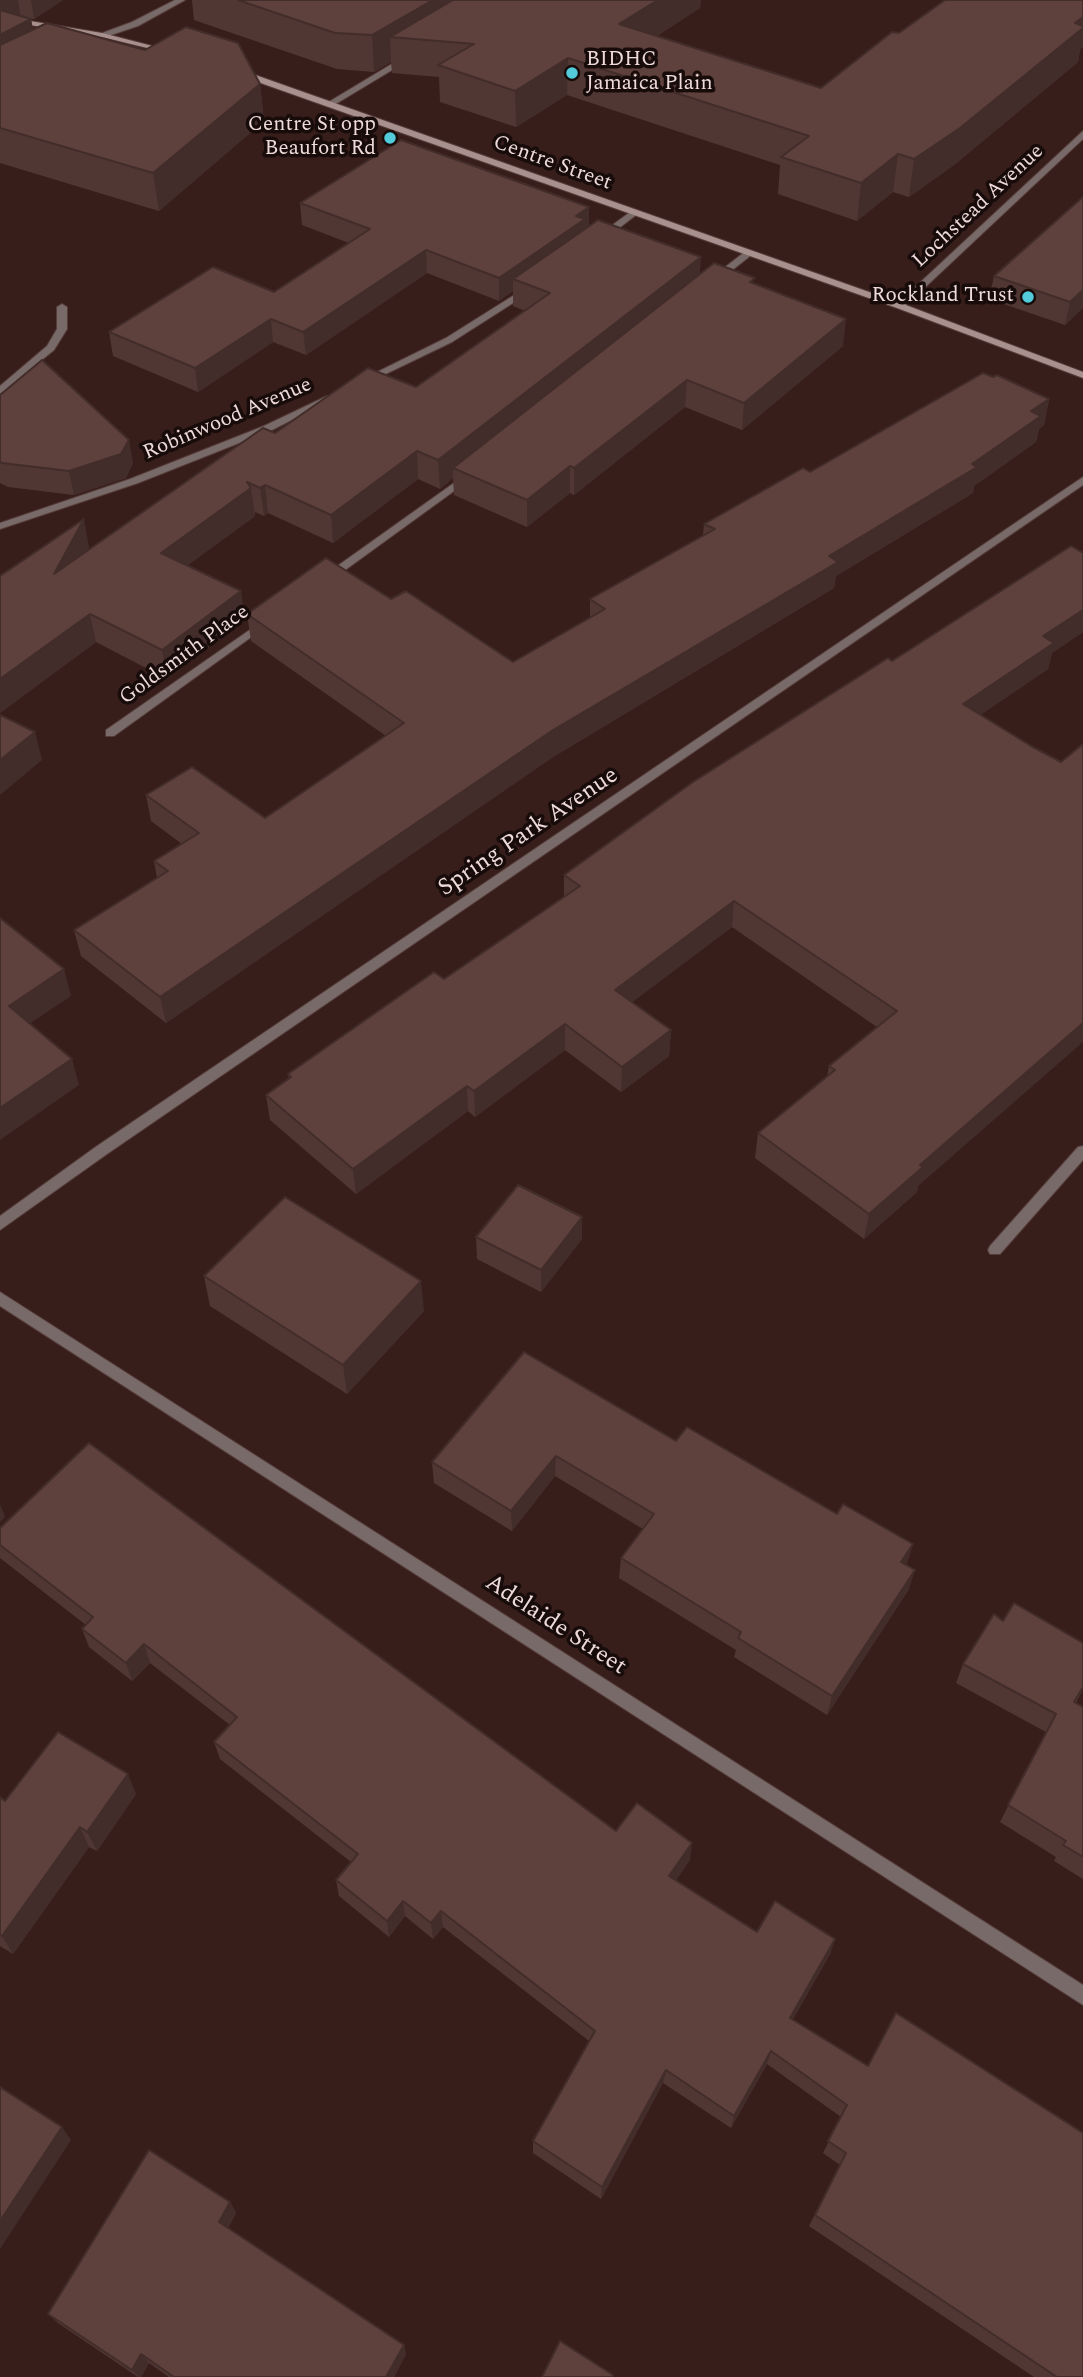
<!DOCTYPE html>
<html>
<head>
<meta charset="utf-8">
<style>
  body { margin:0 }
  canvas { display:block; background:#381e1b }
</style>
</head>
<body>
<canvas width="1083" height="2377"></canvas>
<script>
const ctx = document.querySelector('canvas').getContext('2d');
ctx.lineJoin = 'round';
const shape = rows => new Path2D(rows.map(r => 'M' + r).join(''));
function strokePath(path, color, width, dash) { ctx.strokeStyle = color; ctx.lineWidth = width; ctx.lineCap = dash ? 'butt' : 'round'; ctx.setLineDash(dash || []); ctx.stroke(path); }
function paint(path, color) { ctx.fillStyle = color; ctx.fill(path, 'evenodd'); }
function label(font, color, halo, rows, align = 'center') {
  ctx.font = font + ' Spectral,serif'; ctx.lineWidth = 7; ctx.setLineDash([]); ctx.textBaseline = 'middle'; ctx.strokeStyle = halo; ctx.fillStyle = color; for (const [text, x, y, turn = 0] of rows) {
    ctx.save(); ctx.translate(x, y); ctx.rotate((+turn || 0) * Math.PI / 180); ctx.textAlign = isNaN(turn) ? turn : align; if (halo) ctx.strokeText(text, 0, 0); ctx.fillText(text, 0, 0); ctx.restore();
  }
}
const minor = shape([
  [175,0,185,0,138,26,93,41,86,39,132,22,175,0],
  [405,56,412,58,334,105,327,103,405,56],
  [1083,131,1083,139,903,308,897,308,897,304,1083,131],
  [633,210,640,212,606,238,600,238,600,234,633,210],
  [746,251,754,253,717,282,711,282,711,278,746,251],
  [527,287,535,289,452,342,367,383,359,381,446,338,527,287],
  [62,304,67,307,67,329,54,350,0,394,0,386,47,346,57,329,57,307,62,304],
  [327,396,335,398,272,430,138,483,0,529,0,523,130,479,264,426,327,396],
  [468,473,473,476,472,478,330,581,322,581,322,577,468,473],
  [1083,477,1083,485,107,1154,0,1230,0,1216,97,1146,1083,477],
  [264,620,270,623,268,625,114,736,106,736,106,730,264,620],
  [1083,1146,1083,1160,1000,1254,990,1254,988,1250,990,1246,1078,1147,1083,1146],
  [0,1292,1083,1985,1083,2005,0,1306,0,1292]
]);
const secondary = shape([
  [0,16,102,33,172,51,168,53,102,37,0,20,0,16],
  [238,71,244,71,903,304,1083,372,1083,378,897,308,238,75,238,71]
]);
const wall = shape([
  [0,0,63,0,34,19,31,19,33,30,260,84,264,121,159,211,0,163],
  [192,0,701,0,700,8,657,36,821,88,899,33,1083,0,1083,47,1080,49,1078,62,954,165,909,197,893,192,857,221,778,194,780,165,567,95,516,127,440,102,439,77,392,73,391,62,374,72,337,69,194,20],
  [1083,197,1083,308,1065,325,989,299,994,276],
  [300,203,589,207,589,226,700,274,754,284,843,346,742,430,685,407,574,495,570,493,527,527,454,495,453,478,440,489,418,479,333,543,268,513,264,516,255,512,255,516,188,565,245,619,167,679,96,642,0,713,0,576,89,547,87,551,275,433,416,387,525,311,513,306,513,291,499,301,427,273,306,355,273,342,198,392,113,356,109,332,274,292,349,243,302,225],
  [0,395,133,463,126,478,74,495,8,487,0,483],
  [1049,399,1044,425,1039,429,1036,442,974,486,973,493,836,576,834,588,553,757,166,1023,81,956,74,930,157,878,154,861,182,844,151,821,146,795,265,818,386,736,251,641,247,614,391,599,513,662,590,618,590,599,703,535,704,524,810,472],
  [1083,553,1083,632,1052,653,1048,669,980,715,918,1186,917,1192,864,1239,755,1158,758,1133,827,1077,829,1066,877,1027,732,927,632,1002,671,1030,669,1056,621,1092,565,1050,475,1117,468,1111,356,1194,270,1120,266,1095,289,1079,288,1074,444,979,564,897,564,875,892,661],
  [476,1237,582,1239,541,1292,477,1259],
  [204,1276,424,1311,347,1394,210,1306],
  [676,1441,907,1565,909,1589,827,1715,734,1657,736,1650,619,1578,621,1558,643,1529,555,1476,512,1531,434,1483,432,1462],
  [0,1528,616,1831,690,1860,676,1880,757,1932,835,1939,830,1954,793,2019,1083,2377,1034,2377,809,2226,840,2165,823,2153,841,2117,767,2064,731,2128,663,2083,601,2199,533,2153,533,2141,589,2041,443,1927,433,1939,405,1916,389,1937,339,1896,336,1880,351,1862,220,1759,214,1742,230,1725,150,1663,132,1681,89,1647,82,1629,86,1625,0,1558],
  [1003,1621,1083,1643,1083,1689,1076,1703,1083,1707,1083,1879,1054,1861,1056,1857,1000,1822,1046,1732,956,1683,963,1664],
  [136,1794,97,1851,89,1847,13,1954,0,1946,0,1797,5,1801],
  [230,2202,236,2213,228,2228,404,2345,406,2354,394,2377,169,2377,149,2363,141,2377,138,2377,58,2323,48,2314]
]);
const shadedWall = shape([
  [2,0,18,0,22,24,31,19,38,55,0,75,0,1],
  [31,0,63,0,34,19],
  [433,0,495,0,390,37,391,62,374,72,372,35],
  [658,0,701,0,700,8,618,61,619,24],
  [1083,17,1083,47,1080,49,1078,62,954,165,909,197,914,159],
  [568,58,567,95,516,127,515,91],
  [260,84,264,121,159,211,153,173],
  [898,154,893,192,857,221,861,183],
  [589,207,589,230,513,279,513,291,499,301,499,278],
  [426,250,427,273,306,355,303,332],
  [701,257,699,285,453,468,453,478,440,489,438,460],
  [1083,290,1083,308,1065,325,1070,302],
  [271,319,273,342,198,392,195,368],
  [846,319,843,346,742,430,744,403],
  [687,380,685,407,574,495,574,468],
  [1049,399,1044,425,1039,429,1036,442,974,486,973,493,836,576,834,588,553,757,166,1023,160,997,553,730,829,556,972,464,1031,411],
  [129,440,133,463,126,478,74,495,69,471],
  [417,451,418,479,333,543,331,515],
  [570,466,570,493,527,527,527,500],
  [265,485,268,513,264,516,260,488],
  [251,488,255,516,166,581,161,553],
  [84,519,89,547,60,603,54,574],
  [241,591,245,619,167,679,162,650],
  [1083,610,1083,632,1052,653,1048,669,957,731,963,704,1043,636],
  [90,614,96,642,0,713,0,679],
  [35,732,42,760,0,795,0,760],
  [734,901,732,927,614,1016,615,990],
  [64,969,71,996,17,1032,9,1006],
  [1083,1023,1083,1042,918,1186,917,1192,864,1239,869,1214,920,1165],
  [565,1024,565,1050,475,1117,474,1091],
  [671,1030,669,1056,621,1092,622,1067],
  [72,1059,79,1085,0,1140,0,1108],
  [467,1086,468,1111,356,1194,353,1169],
  [582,1217,582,1239,541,1292,541,1270],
  [421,1281,424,1311,347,1394,343,1365],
  [556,1456,555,1476,512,1531,511,1511],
  [0,1504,5,1517,0,1522],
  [913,1544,907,1564,896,1582,901,1562],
  [915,1570,909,1589,827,1715,832,1696],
  [144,1644,150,1663,132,1681,126,1663],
  [128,1774,136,1794,97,1851,87,1832],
  [80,1827,89,1847,13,1954,2,1936],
  [692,1843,690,1860,667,1892,669,1876],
  [403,1901,405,1916,389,1937,387,1921],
  [441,1911,443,1927,433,1939,431,1923],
  [835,1939,830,1954,786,2032,790,2018],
  [771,2051,767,2064,731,2128,734,2116],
  [666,2070,663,2083,601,2199,602,2187],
  [62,2127,71,2140,0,2249,0,2221],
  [230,2202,236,2213,225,2233,219,2222],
  [404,2345,406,2354,394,2377,386,2377],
  [141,2354,149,2363,141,2377,139,2377,132,2370]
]);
const building = shape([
  [238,0,433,0,372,35,335,33,238,0],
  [453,0,658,0,619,24,821,88,892,32,899,33,945,0,1083,0,1083,17,1075,23,1083,26,1083,28,960,128,914,159,898,154,861,183,781,157,809,136,568,58,515,91,438,65,474,44,390,37,453,0],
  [0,10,31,19,0,35,0,10],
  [47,23,145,50,186,27,238,43,260,84,153,173,0,128,0,45,47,23],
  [401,140,589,207,576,216,585,219,499,278,426,250,303,332,271,319,195,368,109,332,213,267,274,292,370,229,300,203,401,140],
  [1083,197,1083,290,1070,302,994,276,1083,197],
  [598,220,701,257,438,460,417,451,331,515,265,485,260,488,247,482,251,488,161,553,241,591,162,650,90,614,0,679,0,576,84,519,54,574,263,428,275,433,368,368,416,387,550,293,513,279,598,220],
  [714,263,755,278,750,282,846,319,744,403,687,380,574,468,570,466,527,500,453,468,714,263],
  [42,360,129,440,121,454,69,471,2,463,0,462,0,395,42,360],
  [983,373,993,377,997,375,1049,399,1031,411,1041,416,972,464,977,467,829,556,838,562,553,730,160,997,74,930,168,871,154,861,199,833,146,795,192,767,265,818,404,723,247,614,326,558,391,599,406,591,513,662,605,609,590,599,715,529,704,524,803,468,810,472,983,373],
  [1071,546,1083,553,1083,610,1043,636,1054,643,963,704,1031,746,1061,762,1083,744,1083,1023,920,1165,923,1167,869,1214,758,1133,835,1070,829,1066,897,1011,734,901,615,990,671,1030,622,1067,565,1024,474,1091,467,1086,353,1169,266,1095,291,1077,288,1074,434,972,444,979,580,886,564,875,693,782,888,658,892,661,1071,546],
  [0,715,35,732,0,760,0,715],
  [0,918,64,969,9,1006,72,1059,0,1108,0,918],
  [518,1185,582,1217,541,1270,476,1237,518,1185],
  [285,1197,421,1281,343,1365,204,1276,285,1197],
  [524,1352,676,1441,687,1427,837,1514,843,1504,913,1544,901,1562,915,1570,832,1696,738,1638,741,1632,621,1558,654,1514,556,1456,511,1511,432,1462,524,1352],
  [89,1443,616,1831,637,1803,692,1843,669,1876,757,1932,775,1901,835,1939,790,2018,868,2066,896,2013,1083,2133,1083,2377,1057,2377,815,2215,846,2153,828,2141,847,2105,771,2051,734,2116,666,2070,602,2187,533,2141,595,2031,441,1911,431,1923,403,1901,387,1921,336,1880,358,1854,214,1742,237,1717,144,1644,126,1663,82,1629,93,1617,0,1545,0,1528,89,1443],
  [1014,1603,1083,1643,1083,1687,1074,1702,1083,1707,1083,1857,1063,1845,1066,1841,1008,1805,1056,1714,963,1664,994,1614,1003,1621,1014,1603],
  [58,1732,128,1774,87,1832,80,1827,2,1936,0,1935,0,1797,5,1801,58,1732],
  [0,2087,62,2127,0,2221,0,2087],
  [149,2150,230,2202,219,2222,404,2345,386,2377,174,2377,141,2354,132,2370,48,2314,149,2150],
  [560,2341,613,2375,612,2377,542,2377,560,2341]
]);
const markers = [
  [572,73,7,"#53cbdb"],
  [390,138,7,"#53cbdb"],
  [1028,297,7,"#53cbdb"]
];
const farPoinames = [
  ["BIDHC",586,61,"left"],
  ["Jamaica Plain",586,85,"left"],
  ["Centre St opp",376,126],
  ["Beaufort Rd",376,150],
  ["Rockland Trust",1014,297]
];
const farStreetnames = [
  ["Centre Street",552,164,20],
  ["Lochstead Avenue",979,207,-43],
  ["Robinwood Avenue",228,420,-23],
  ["Goldsmith Place",185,656,-36]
];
const streetNames = [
  ["Spring Park Avenue",529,833,-34],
  ["Adelaide Street",555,1626,33]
];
strokePath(minor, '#553c39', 2);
strokePath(secondary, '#553c39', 2);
paint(minor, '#786a68');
paint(secondary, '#a7908d');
paint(wall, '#513734');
paint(shadedWall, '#422d2a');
paint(building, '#5e403c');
strokePath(building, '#422d2a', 2);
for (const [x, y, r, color] of markers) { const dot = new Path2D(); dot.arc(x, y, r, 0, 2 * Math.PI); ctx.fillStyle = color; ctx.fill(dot); strokePath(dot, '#170c0a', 2.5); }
label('21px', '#eedbd9', '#170c0a', farPoinames, 'right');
label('21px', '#eedbd9', '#170c0a', farStreetnames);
label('24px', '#eedbd9', '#170c0a', streetNames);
</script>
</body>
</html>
